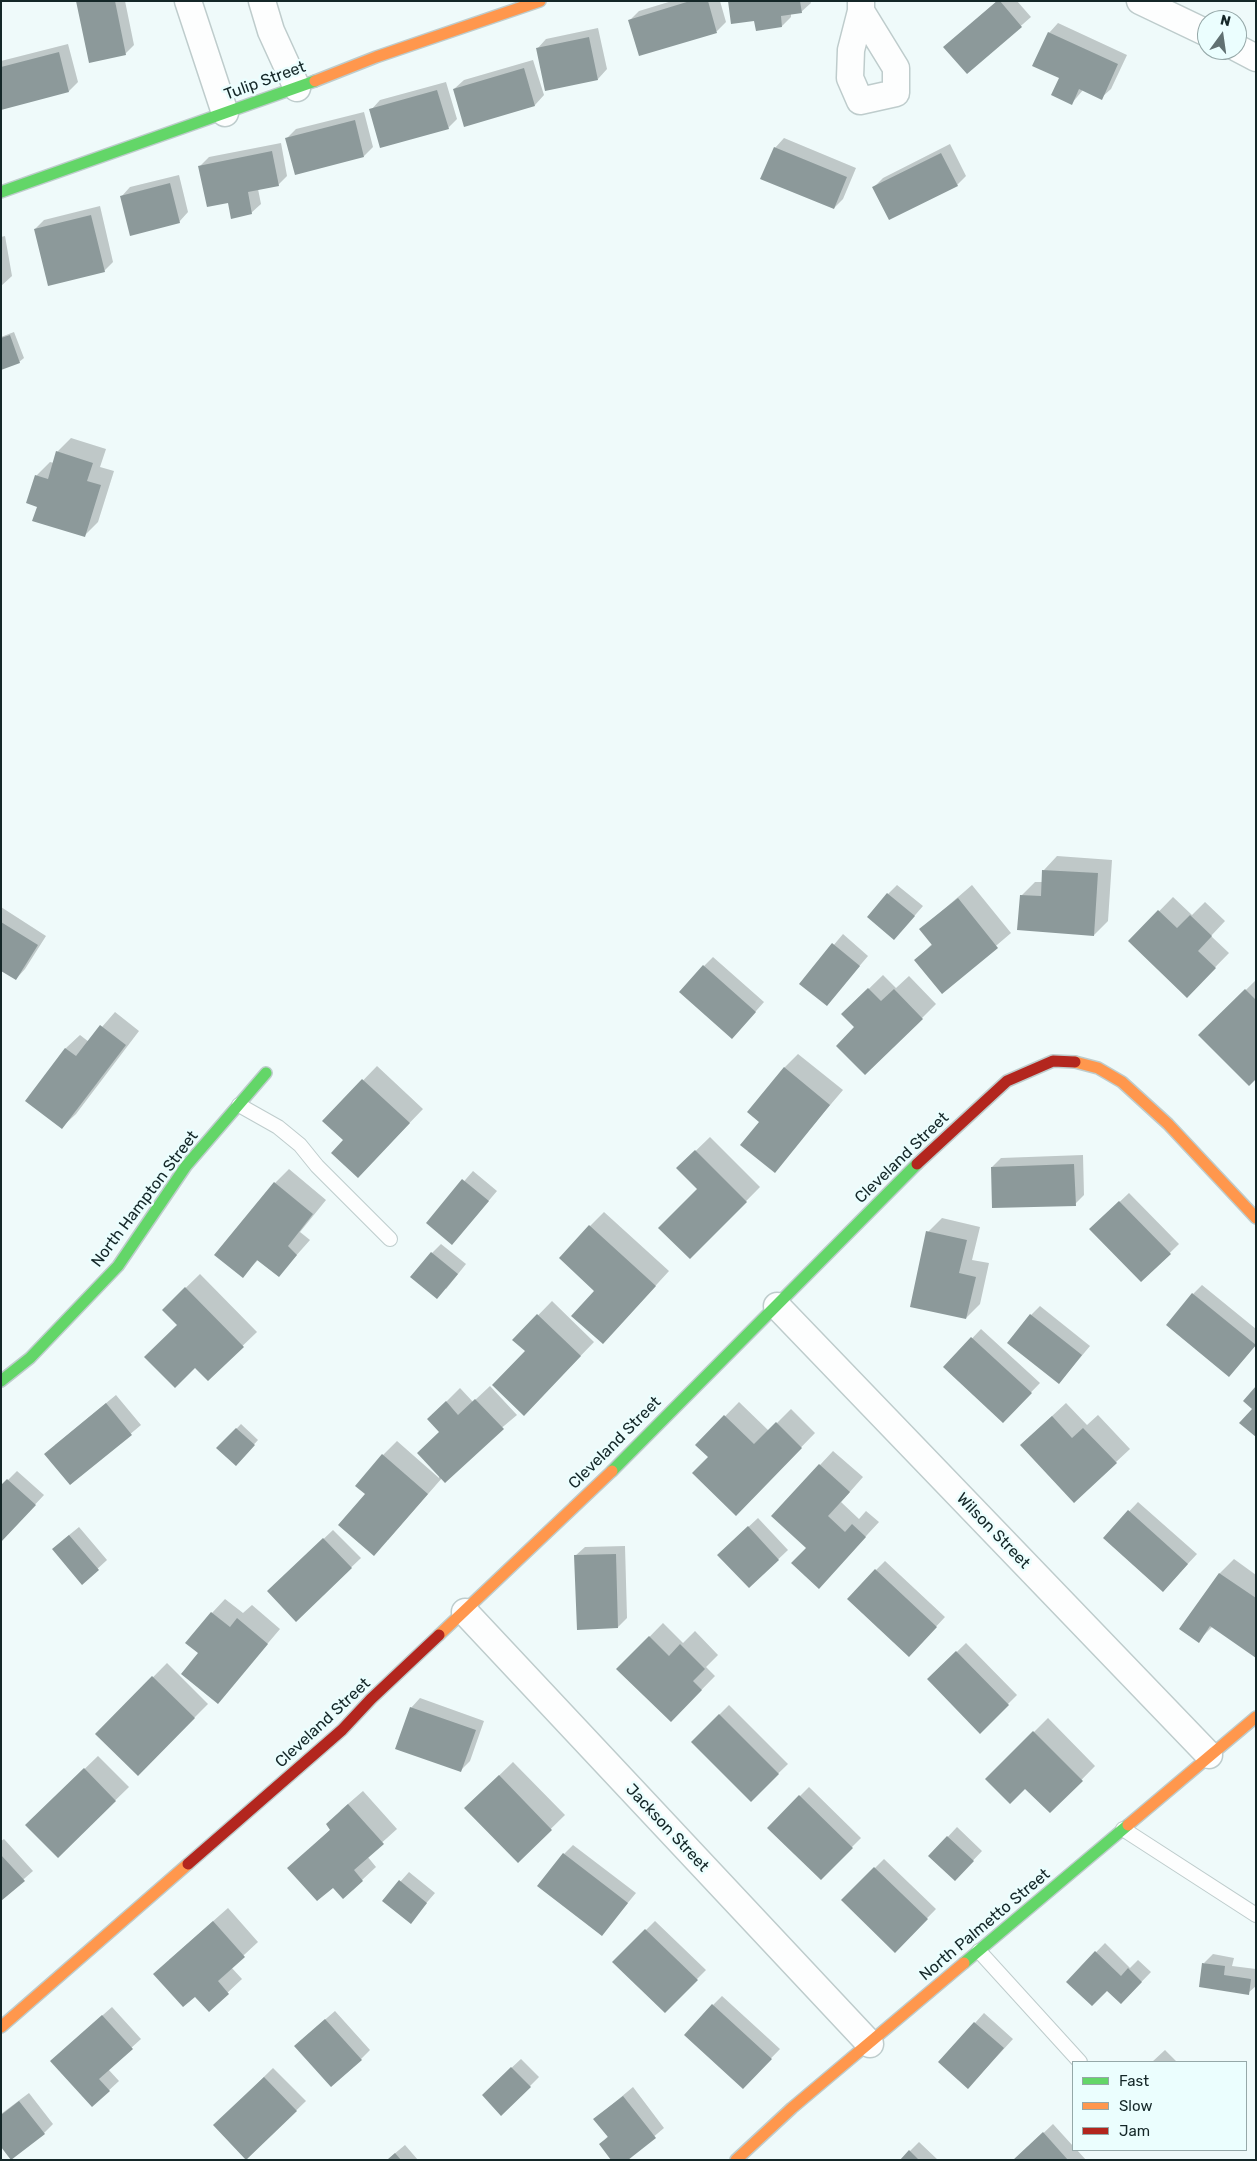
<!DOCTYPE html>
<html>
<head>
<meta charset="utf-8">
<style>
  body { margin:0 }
  #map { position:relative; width:1257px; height:2161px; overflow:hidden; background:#effafa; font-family:Rubik,sans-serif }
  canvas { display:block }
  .frame { position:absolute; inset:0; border:2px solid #142728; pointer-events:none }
  .legend { position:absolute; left:1072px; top:2061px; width:175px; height:90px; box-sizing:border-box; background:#ebfefe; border:1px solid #95a8a8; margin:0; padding:6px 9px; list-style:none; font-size:15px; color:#142728 }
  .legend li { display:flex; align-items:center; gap:10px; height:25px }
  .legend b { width:25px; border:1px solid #95a8a8 }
  .north { position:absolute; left:1197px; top:10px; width:50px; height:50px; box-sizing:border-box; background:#ebfefe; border:1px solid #95a8a8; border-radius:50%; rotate:14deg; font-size:14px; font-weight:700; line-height:20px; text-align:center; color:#142728 }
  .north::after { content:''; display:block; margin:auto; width:18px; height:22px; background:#617172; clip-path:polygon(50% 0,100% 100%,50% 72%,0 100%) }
</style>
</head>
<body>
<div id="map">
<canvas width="1257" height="2161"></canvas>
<div class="frame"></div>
<ul class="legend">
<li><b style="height:6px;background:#63d668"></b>Fast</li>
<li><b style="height:6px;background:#ff974d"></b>Slow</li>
<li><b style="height:6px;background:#b3261e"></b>Jam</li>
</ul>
<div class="north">N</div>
</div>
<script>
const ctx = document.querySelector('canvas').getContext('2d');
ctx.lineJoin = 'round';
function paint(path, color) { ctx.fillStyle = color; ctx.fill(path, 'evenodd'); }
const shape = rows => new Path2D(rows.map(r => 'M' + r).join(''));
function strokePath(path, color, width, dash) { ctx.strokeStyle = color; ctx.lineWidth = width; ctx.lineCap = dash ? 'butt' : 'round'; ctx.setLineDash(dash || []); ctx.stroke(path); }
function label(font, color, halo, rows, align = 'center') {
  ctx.font = font + ' Rubik,sans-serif'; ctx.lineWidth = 5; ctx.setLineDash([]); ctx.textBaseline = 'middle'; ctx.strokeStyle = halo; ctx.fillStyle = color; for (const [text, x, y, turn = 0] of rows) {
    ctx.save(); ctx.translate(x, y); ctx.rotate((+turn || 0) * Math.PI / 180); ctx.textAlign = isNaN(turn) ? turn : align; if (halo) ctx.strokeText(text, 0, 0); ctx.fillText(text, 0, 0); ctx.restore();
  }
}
const shadow = shape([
  [77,1,125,1,134,45,125,54],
  [672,1,720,1,726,22,717,31,640,55,630,20,639,11],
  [729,1,810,1,811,3,801,12,791,14,791,17,782,26,755,20],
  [997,1,1017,1,1031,17,967,73,945,47],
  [1058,23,1127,55,1111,89,1101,98,1083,90,1072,103,1060,77,1034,65,1049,33],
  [598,28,607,69,598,79,537,49,546,39],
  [68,44,78,82,69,91,1,108,1,61],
  [533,60,544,95,535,105,454,89,464,80],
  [446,82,457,119,448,128,371,110,380,100],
  [364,112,373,147,364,156,286,139,296,129],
  [784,138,856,168,843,199,834,208,775,148],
  [281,143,287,176,278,185,258,189,261,204,251,213,228,202,200,166,209,157],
  [950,144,966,176,957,185,874,187,883,178],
  [179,175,188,212,179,222,121,197,130,187],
  [100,206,113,262,104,271,35,229,44,220],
  [5,236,12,276,1,286,1,237],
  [14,332,24,358,19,362,1,369,1,337],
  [71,438,106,449,100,467,114,471,98,522,84,536,38,506,36,476,50,462,54,463,57,452],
  [1057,856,1112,860,1108,921,1094,935,1021,896,1035,882,1043,882,1044,870],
  [897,885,923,906,903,929,888,894],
  [972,885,1011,933,942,992,916,960,933,943,921,929],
  [1173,897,1192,915,1205,902,1225,921,1211,936,1229,953,1187,996,1130,941],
  [1,907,46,936,25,969,16,979,1,969],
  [843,934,868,956,827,1004,801,984],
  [713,957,764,1002,741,1028,704,966],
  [883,975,896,988,909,976,936,1004,922,1018,856,1027,843,1014],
  [1256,980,1256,1077,1200,1035],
  [115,1012,139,1031,76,1114,62,1127,26,1101,66,1048,80,1035,89,1042],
  [798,1054,843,1090,774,1171,761,1122,784,1068],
  [377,1066,423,1109,372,1162,324,1121],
  [710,1137,760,1187,690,1258,699,1189,678,1168],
  [1083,1155,1084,1195,1075,1204,992,1167,1001,1158],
  [289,1169,326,1200,300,1232,310,1240,278,1276,258,1260,242,1276,275,1183],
  [473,1171,497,1191,452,1244,428,1223],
  [1129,1193,1179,1244,1141,1281,1091,1229],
  [604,1212,669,1271,616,1329,596,1291,590,1226],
  [942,1218,980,1227,972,1260,989,1263,980,1304,966,1318,928,1232],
  [441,1244,466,1264,446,1289,432,1253],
  [200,1274,257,1332,208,1379,178,1325,163,1310],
  [1202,1285,1256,1329,1256,1345,1229,1376,1193,1294],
  [552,1301,594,1342,538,1400,526,1351,514,1340],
  [1040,1306,1090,1346,1059,1383,1031,1315],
  [981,1329,1040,1383,1012,1412,945,1367],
  [490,1386,517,1415,442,1478,388,1540,366,1494,383,1455,397,1441,439,1478,442,1406,460,1388,473,1402],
  [116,1395,141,1425,71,1484,55,1445],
  [739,1402,769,1431,791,1409,815,1433,736,1514,709,1456,697,1445],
  [1066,1403,1087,1425,1098,1415,1130,1449,1116,1462,1036,1431],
  [241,1424,258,1440,236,1464,218,1448],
  [833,1451,863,1477,841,1502,859,1519,866,1511,879,1522,832,1573,807,1548,820,1465],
  [17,1471,44,1495,1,1541,1,1487],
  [1138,1502,1197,1554,1172,1581,1104,1538],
  [758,1518,788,1550,749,1587,728,1546],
  [79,1527,107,1560,82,1583,63,1540],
  [333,1530,361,1558,296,1620,278,1582],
  [625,1546,627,1618,618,1627,575,1556,585,1547],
  [1234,1559,1256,1575,1256,1657,1213,1626,1198,1641,1181,1629,1220,1573],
  [885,1561,945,1617,918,1646,876,1570],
  [225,1599,243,1613,252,1605,280,1629,218,1702,200,1653,212,1613],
  [663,1623,683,1643,695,1631,718,1655,706,1667,715,1676,671,1721,618,1669],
  [966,1643,1017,1695,980,1732,929,1679],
  [167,1663,208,1704,138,1774,97,1734],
  [420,1698,484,1721,470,1761,461,1770,411,1708],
  [729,1705,788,1764,751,1800,692,1742],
  [1048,1718,1095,1766,1050,1812,1025,1787,987,1779],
  [98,1756,129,1787,58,1856,41,1811],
  [513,1762,565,1815,518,1861,480,1794],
  [809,1787,861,1838,821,1878,768,1828],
  [363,1791,397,1829,367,1856,376,1867,362,1880,333,1886,289,1868,331,1829,341,1810],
  [957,1827,982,1851,964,1870,930,1856],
  [4,1839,33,1871,1,1899,1,1841],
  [573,1845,636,1893,602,1934,564,1854],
  [884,1859,936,1909,895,1951,843,1900],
  [409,1872,435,1893,410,1922,384,1900],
  [228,1908,258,1942,231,1967,242,1979,209,2010,169,1960],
  [655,1921,706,1970,665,2011,614,1962],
  [1105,1943,1130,1968,1138,1960,1151,1972,1121,2003,1107,1990,1068,1981],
  [1213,1954,1234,1958,1232,1966,1256,1969,1256,1986,1248,1993,1204,1963],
  [722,1996,780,2049,752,2078,713,2005],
  [112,2007,141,2039,108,2069,119,2081,92,2106,61,2052],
  [335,2011,370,2050,361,2059,305,2037],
  [984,2013,1013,2039,977,2078,940,2062],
  [1165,2050,1177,2062,1152,2062],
  [521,2059,539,2077,530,2086,492,2086],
  [273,2068,306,2101,247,2158,215,2125],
  [633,2087,664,2128,626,2160,601,2144,608,2136,595,2119],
  [29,2093,53,2124,44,2133,1,2145,1,2114],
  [1053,2124,1073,2146,1073,2150,1077,2150,1086,2160,1015,2160],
  [919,2142,938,2160,901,2160],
  [405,2145,418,2160,387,2160]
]);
const building = shape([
  [76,1,115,1,126,55,89,63],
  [690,1,708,1,717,33,639,56,628,20],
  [728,1,800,1,802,13,781,16,782,27,756,31,754,21,731,24],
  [997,1,1000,1,1022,27,967,74,943,47],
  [1048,32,1118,64,1102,100,1079,89,1072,105,1051,95,1059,78,1032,66],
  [589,37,598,80,545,91,536,48],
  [59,52,69,92,1,110,1,67],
  [524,68,535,106,464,127,453,89],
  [437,90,449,129,380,148,369,109],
  [355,120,364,157,295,175,285,138],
  [774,147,847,177,834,209,760,179],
  [272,151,279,186,248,192,252,214,231,219,228,203,207,207,198,166],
  [941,153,958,186,889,220,872,187],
  [170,183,180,223,130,236,120,196],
  [91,215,105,272,48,286,34,229],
  [10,335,20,363,1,370,1,338],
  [56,451,93,463,87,481,101,485,85,537,32,521,37,507,26,503,35,475,48,479],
  [1042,870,1098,873,1094,936,1017,930,1020,895,1041,896],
  [887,893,915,916,894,940,867,917],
  [958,898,998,948,942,994,914,960,932,945,919,929],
  [1158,910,1177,928,1190,915,1212,936,1198,951,1216,968,1187,998,1128,941],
  [1,922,38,945,16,980,1,971],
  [832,943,860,966,827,1006,799,984],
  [703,965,756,1012,732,1039,679,992],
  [868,988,881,1001,894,989,923,1019,865,1075,836,1046,854,1027,841,1014],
  [1245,989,1256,1000,1256,1079,1249,1086,1198,1035],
  [100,1025,126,1045,62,1129,25,1101,65,1048,76,1056],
  [784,1067,830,1105,775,1173,740,1145,759,1122,747,1112],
  [362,1079,410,1123,358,1178,331,1153,343,1140,322,1121],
  [695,1150,747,1202,690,1259,658,1228,697,1189,676,1168],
  [1074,1164,1076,1206,992,1208,991,1167],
  [462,1179,489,1201,452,1245,426,1223],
  [274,1182,313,1214,288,1246,297,1255,279,1277,257,1260,243,1278,214,1255],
  [1119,1201,1171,1254,1141,1282,1089,1229],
  [589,1225,656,1286,603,1344,571,1316,594,1291,559,1258],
  [926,1231,967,1240,959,1273,976,1277,966,1319,910,1307],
  [431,1252,458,1274,437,1299,410,1277],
  [185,1287,244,1347,208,1381,195,1368,175,1388,144,1357,177,1325,162,1310],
  [1192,1293,1256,1345,1229,1377,1166,1325],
  [537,1314,581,1356,524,1416,492,1385,525,1351,512,1340],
  [1030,1314,1082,1355,1059,1384,1007,1343],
  [971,1337,1032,1393,1003,1423,943,1367],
  [1256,1386,1256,1437,1239,1423,1252,1409,1243,1401],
  [475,1399,504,1429,445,1483,417,1453,439,1432,427,1419,446,1401,458,1415],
  [106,1403,132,1435,70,1485,44,1454],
  [724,1415,754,1444,776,1422,802,1448,736,1516,692,1473,708,1457,695,1445],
  [1052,1416,1072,1438,1083,1428,1117,1463,1074,1503,1020,1445],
  [236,1428,255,1445,236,1466,216,1448],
  [382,1454,428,1494,374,1556,338,1525,365,1494,355,1486],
  [819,1464,850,1492,828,1516,845,1532,852,1524,866,1537,819,1589,791,1563,806,1548,771,1516],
  [7,1479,36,1505,1,1542,1,1485],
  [1128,1510,1188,1564,1163,1592,1103,1538],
  [748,1526,779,1560,749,1588,717,1555],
  [69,1535,99,1570,82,1585,52,1549],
  [323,1538,352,1568,296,1622,267,1591],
  [616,1554,618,1628,577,1630,574,1555],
  [875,1569,937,1627,909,1657,847,1599],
  [1219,1573,1256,1598,1256,1658,1210,1626,1199,1643,1179,1629],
  [211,1612,230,1627,237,1618,268,1644,218,1704,181,1674,198,1653,185,1643],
  [649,1636,669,1656,680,1644,705,1669,693,1681,702,1690,671,1722,616,1669],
  [956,1651,1009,1705,980,1734,927,1679],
  [152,1676,195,1718,138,1776,95,1734],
  [410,1707,476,1730,461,1772,395,1749],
  [719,1714,779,1774,751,1802,691,1742],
  [1033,1731,1083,1781,1050,1813,1025,1789,1010,1804,985,1779],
  [84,1768,116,1801,58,1858,25,1825],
  [499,1775,552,1830,518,1863,464,1808],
  [799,1795,853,1848,821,1880,767,1828],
  [348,1804,384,1844,354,1870,363,1881,343,1899,333,1888,317,1901,287,1868,330,1830,326,1824],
  [947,1836,974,1861,955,1881,928,1856],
  [563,1853,628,1903,602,1936,537,1886],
  [1,1855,25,1881,1,1901],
  [874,1867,928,1919,895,1953,841,1900],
  [399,1880,427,1903,411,1924,382,1901],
  [213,1921,245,1957,218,1981,229,1994,209,2012,195,1997,183,2007,153,1974],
  [645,1929,698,1980,665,2013,612,1962],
  [1095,1951,1121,1976,1128,1968,1142,1982,1121,2004,1107,1991,1092,2006,1066,1982],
  [1202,1963,1225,1966,1224,1975,1251,1979,1249,1995,1199,1987],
  [712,2004,772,2059,743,2089,684,2035],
  [102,2015,133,2049,99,2079,110,2091,92,2107,50,2061],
  [325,2019,362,2060,331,2087,294,2046],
  [974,2022,1004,2048,968,2089,938,2062],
  [511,2067,531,2087,501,2116,482,2095],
  [264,2077,297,2111,246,2160,213,2125],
  [623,2096,656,2138,628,2160,611,2160,599,2144,608,2137,593,2119],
  [19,2101,45,2134,11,2160,1,2147,1,2115],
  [1043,2132,1068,2160,1013,2160],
  [909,2150,919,2160,900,2160],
  [395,2153,401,2160,387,2160]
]);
const lane = shape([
  [239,1105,278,1127,300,1145,317,1166,390,1239],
  [1123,1829,1256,1915],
  [979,1951,1080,2062]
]);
const street = shape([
  [188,1,225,113],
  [262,1,271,31,297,88],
  [1140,1,1207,33],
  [861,11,896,68,896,93,860,101,850,78,851,50,861,11,861,1],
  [1237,48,1256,58],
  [777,1306,1209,1755],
  [465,1612,870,2044]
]);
const fast = shape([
  [1,192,315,81],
  [1,1381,30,1358,118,1266,186,1166,266,1073],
  [612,1471,917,1164],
  [964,1963,1128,1825]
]);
const slow = shape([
  [315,81,376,57,540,1],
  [1075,1062,1098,1068,1122,1082,1168,1124,1256,1218],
  [439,1635,612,1471],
  [1128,1825,1256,1717],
  [1,2027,188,1864],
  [736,2160,792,2108,964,1963]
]);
const jam = shape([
  [917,1164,1007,1081,1053,1061,1075,1062],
  [188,1864,342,1730,371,1699,439,1635]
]);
const streetNames = [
  ["Tulip Street",265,81,-20],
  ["Cleveland Street",902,1158,-44],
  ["North Hampton Street",145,1199,-53],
  ["Cleveland Street",615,1443,-45],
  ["Wilson Street",993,1531,46],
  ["Cleveland Street",323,1723,-43],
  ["Jackson Street",667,1828,47],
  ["North Palmetto Street",985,1925,-40]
];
paint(shadow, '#0003');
paint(building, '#8c999a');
strokePath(lane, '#becccc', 16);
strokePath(street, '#becccc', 29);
strokePath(fast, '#becccc', 14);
strokePath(slow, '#becccc', 14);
strokePath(jam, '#becccc', 14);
strokePath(lane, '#fdfefe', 14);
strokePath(street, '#fdfefe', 26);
strokePath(fast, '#63d668', 11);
strokePath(slow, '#ff974d', 11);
strokePath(jam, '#b3261e', 11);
label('16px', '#142728', '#ebfefe', streetNames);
</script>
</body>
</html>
